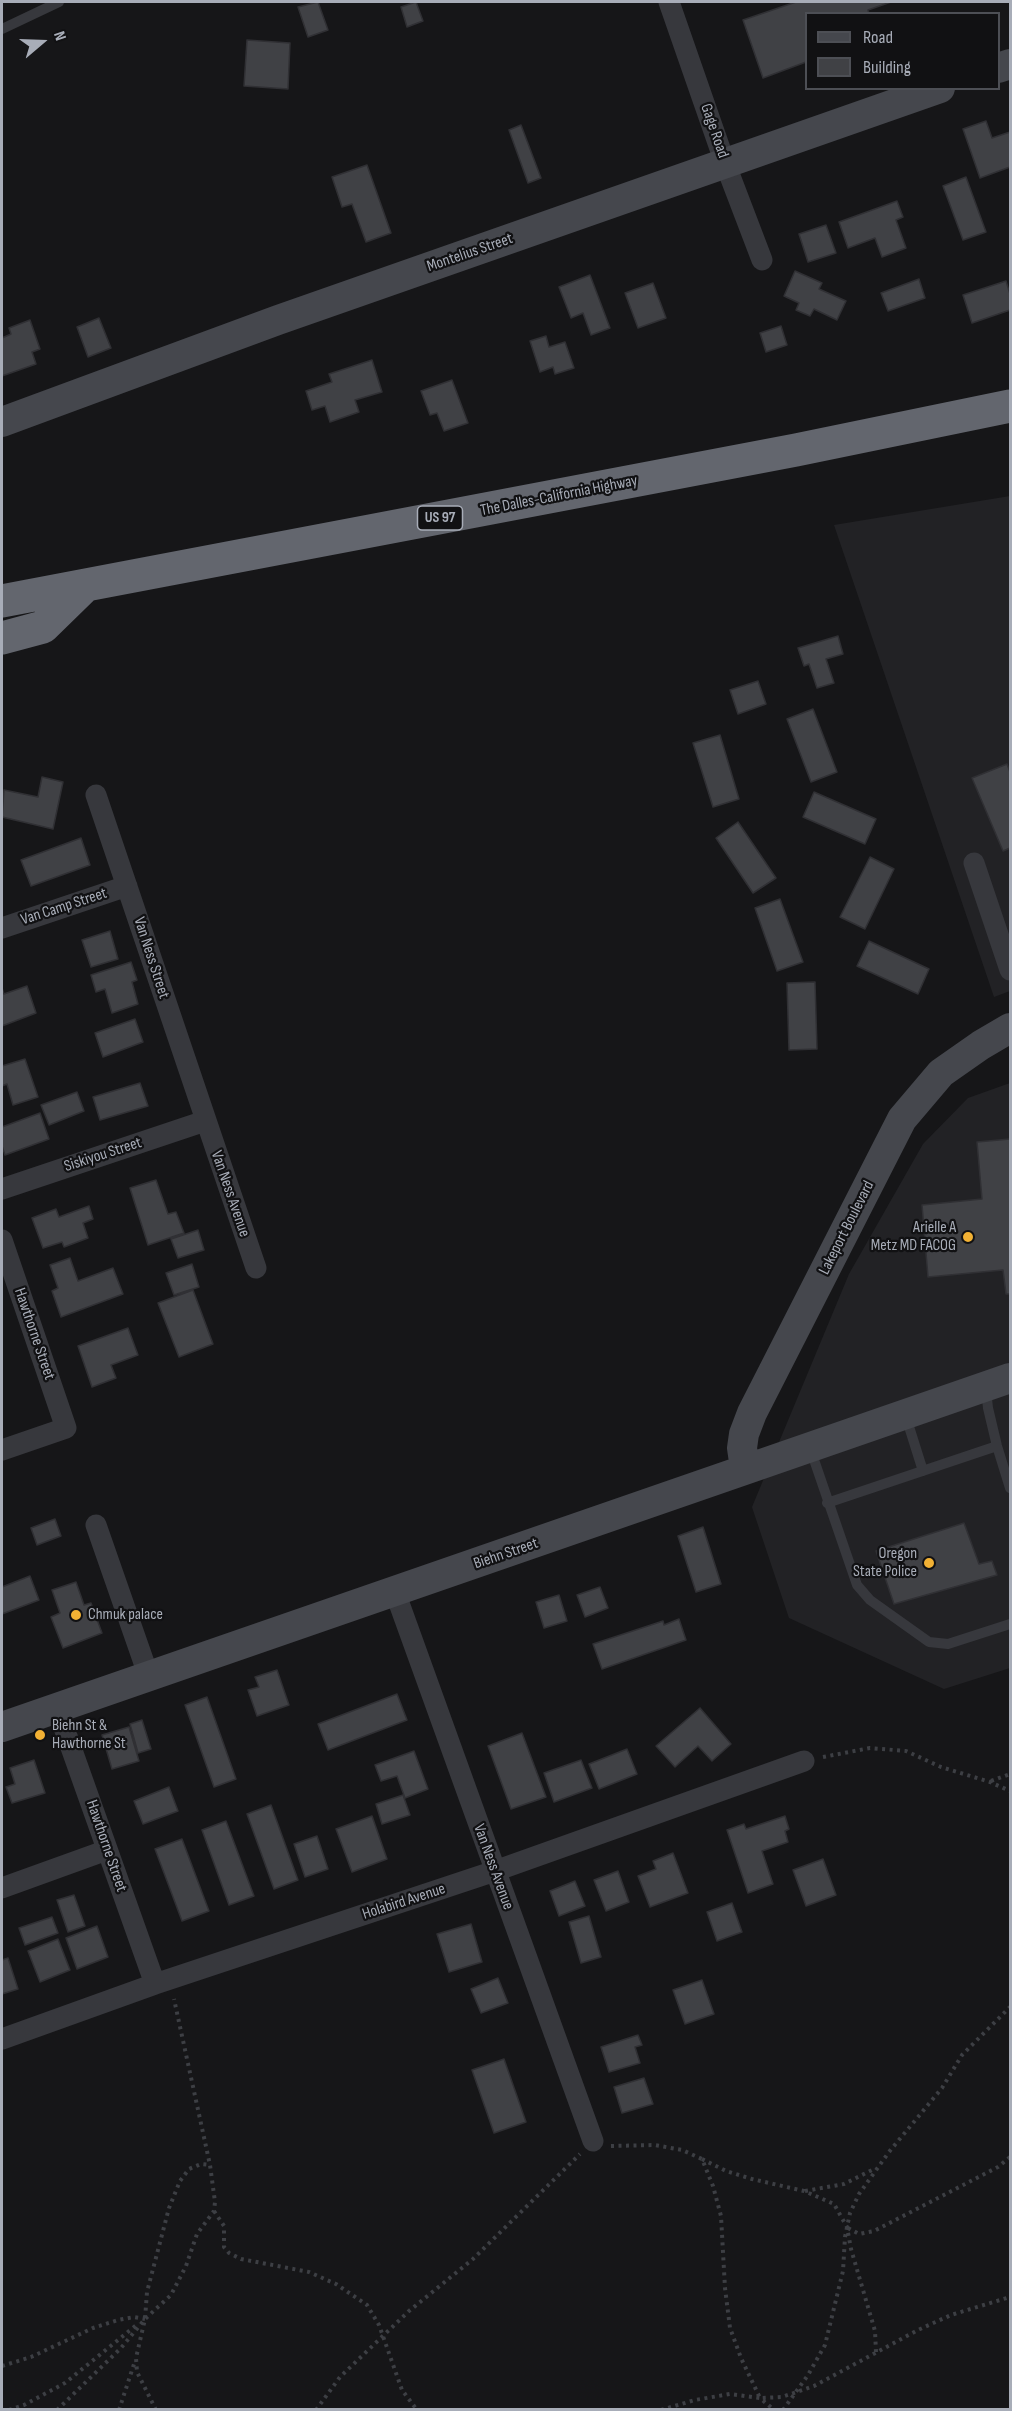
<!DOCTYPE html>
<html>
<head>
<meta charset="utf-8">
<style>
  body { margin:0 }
  #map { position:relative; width:1012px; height:2411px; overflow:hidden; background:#161618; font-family:"Sofia Sans Condensed",sans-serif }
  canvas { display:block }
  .frame { position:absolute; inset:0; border:3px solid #a8adb8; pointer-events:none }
  .legend { position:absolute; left:805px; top:12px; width:195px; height:78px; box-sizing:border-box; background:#111113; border:2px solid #4d4f55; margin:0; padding:8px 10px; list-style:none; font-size:18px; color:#a8adb8 }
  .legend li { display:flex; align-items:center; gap:12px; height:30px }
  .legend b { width:30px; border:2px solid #4d4f55 }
  .north { position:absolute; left:12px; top:12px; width:60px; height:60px; -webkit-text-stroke:4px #111113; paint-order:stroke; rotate:71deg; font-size:16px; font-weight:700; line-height:24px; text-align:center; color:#a8adb8 }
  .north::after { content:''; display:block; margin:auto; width:21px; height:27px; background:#a8adb8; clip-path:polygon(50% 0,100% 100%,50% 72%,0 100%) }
</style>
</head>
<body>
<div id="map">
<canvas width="1012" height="2411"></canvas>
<div class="frame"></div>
<ul class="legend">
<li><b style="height:8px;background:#45474d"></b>Road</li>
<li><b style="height:16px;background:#404145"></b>Building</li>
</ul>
<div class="north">N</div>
</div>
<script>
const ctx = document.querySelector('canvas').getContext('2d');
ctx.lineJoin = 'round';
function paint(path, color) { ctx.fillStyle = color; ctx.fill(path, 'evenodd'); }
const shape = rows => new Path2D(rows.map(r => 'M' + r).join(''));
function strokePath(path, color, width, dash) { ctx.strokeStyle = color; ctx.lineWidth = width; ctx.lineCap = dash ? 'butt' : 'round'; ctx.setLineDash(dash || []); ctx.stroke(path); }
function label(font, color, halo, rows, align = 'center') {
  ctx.font = font + ' "Sofia Sans Condensed",sans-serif'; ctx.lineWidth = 4.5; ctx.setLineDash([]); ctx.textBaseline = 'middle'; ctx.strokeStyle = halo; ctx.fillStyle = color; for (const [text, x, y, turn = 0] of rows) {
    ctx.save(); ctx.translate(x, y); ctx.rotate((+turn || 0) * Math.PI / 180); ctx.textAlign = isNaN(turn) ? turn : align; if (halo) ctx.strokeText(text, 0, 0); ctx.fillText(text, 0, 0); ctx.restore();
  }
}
const built = shape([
  [1010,496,1010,991,994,997,834,525],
  [1010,1083,1010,1668,944,1689,789,1618,752,1507,849,1274,923,1144,968,1098]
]);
const building = shape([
  [318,2,328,30,308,37,298,7,318,2],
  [416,2,423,21,407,27,401,7,416,2],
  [796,2,891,2,868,10,869,14,806,14,806,62,763,78,743,20,796,2],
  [247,40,290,43,288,89,244,86,247,40],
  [986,121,992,138,1010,132,1010,167,980,178,963,129,986,121],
  [521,125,541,178,528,183,509,130,521,125],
  [367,165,391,233,366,242,352,204,342,207,332,177,367,165],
  [966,177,986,232,963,240,943,186,966,177],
  [897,201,903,217,896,220,906,248,882,257,875,238,848,248,839,222,897,201],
  [826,225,836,253,808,262,799,234,826,225],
  [795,271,822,283,819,289,846,301,837,320,814,309,810,316,796,310,799,303,784,296,795,271],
  [590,275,610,328,591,335,583,313,571,318,559,287,590,275],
  [919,279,925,298,888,311,881,293,919,279],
  [1006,281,1010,294,1010,310,972,323,963,295,1006,281],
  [653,283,666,318,638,328,625,293,653,283],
  [99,318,111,348,88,357,77,327,99,318],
  [30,320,40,349,32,352,36,364,2,376,2,338,11,334,9,328,30,320],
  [781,326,787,345,766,352,760,333,781,326],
  [546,336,549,347,565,342,574,368,555,374,553,367,540,372,530,341,546,336],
  [372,360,382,392,355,400,359,412,330,422,325,406,312,410,306,391,332,382,329,374,372,360],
  [452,380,468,423,444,431,437,413,430,415,421,391,452,380],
  [838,636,843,654,826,659,834,683,817,688,809,664,804,666,798,648,838,636],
  [758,681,766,704,738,714,730,690,758,681],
  [813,709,837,772,811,782,787,719,813,709],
  [720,735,739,799,713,807,693,743,720,735],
  [1007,764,1010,772,1010,848,1003,851,972,778,1007,764],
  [42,777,63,782,53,829,2,817,4,790,38,797,42,777],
  [814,792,876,819,865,844,803,817,814,792],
  [738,822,776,878,753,893,716,838,738,822],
  [81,838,90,865,31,886,21,860,81,838],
  [870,857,894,869,865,929,840,917,870,857],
  [780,899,803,962,777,971,755,908,780,899],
  [110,931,118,959,91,967,82,940,110,931],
  [869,941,929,969,918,994,857,966,869,941],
  [131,962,137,980,132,982,138,1004,112,1013,105,989,96,992,91,975,131,962],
  [815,982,817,1049,789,1050,787,983,815,982],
  [27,986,36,1013,2,1026,2,988,4,994,27,986],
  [135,1019,143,1042,103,1057,95,1033,135,1019],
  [25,1059,38,1097,13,1105,7,1084,2,1086,2,1066,25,1059],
  [140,1083,148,1106,100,1120,93,1097,140,1083],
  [77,1092,84,1111,49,1125,41,1105,77,1092],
  [40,1113,49,1139,5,1155,2,1146,2,1127,40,1113],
  [1010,1139,1010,1294,1006,1294,1003,1270,928,1277,922,1205,982,1199,977,1142,1010,1139],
  [156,1180,168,1214,176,1212,184,1233,148,1245,130,1188,156,1180],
  [89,1206,93,1219,83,1223,88,1238,64,1247,62,1242,43,1248,32,1218,56,1209,59,1217,89,1206],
  [198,1230,204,1250,178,1258,171,1239,198,1230],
  [70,1258,78,1281,113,1268,123,1294,61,1317,52,1291,58,1288,50,1265,70,1258],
  [192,1264,199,1287,174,1295,166,1273,192,1264],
  [193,1290,213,1344,179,1357,158,1303,193,1290],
  [128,1328,138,1355,111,1365,116,1378,92,1387,78,1346,128,1328],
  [55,1519,61,1536,37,1545,31,1528,55,1519],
  [964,1523,979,1564,992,1561,997,1575,894,1604,876,1551,964,1523],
  [703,1527,721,1584,696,1592,678,1536,703,1527],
  [30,1576,39,1600,2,1614,2,1587,30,1576],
  [76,1582,84,1605,91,1603,102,1633,63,1648,51,1617,60,1613,52,1590,76,1582],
  [600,1587,608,1608,585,1617,577,1595,600,1587],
  [559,1595,567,1621,544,1628,536,1602,559,1595],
  [679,1619,686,1640,602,1669,593,1644,663,1621,664,1625,679,1619],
  [277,1670,289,1705,257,1716,248,1690,259,1687,255,1677,277,1670],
  [397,1694,407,1720,328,1750,318,1724,397,1694],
  [207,1697,236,1779,214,1787,185,1705,207,1697],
  [700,1708,731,1744,712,1761,698,1746,675,1767,656,1746,700,1708],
  [142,1720,151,1749,138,1753,130,1724,142,1720],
  [129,1727,139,1761,112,1769,102,1735,129,1727],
  [522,1733,546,1797,511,1809,488,1746,522,1733],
  [627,1749,637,1774,599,1789,589,1764,627,1749],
  [414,1751,428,1789,405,1798,397,1776,381,1781,375,1765,414,1751],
  [34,1760,45,1793,12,1803,6,1787,15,1784,10,1768,34,1760],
  [581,1760,592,1788,554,1802,544,1773,581,1760],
  [169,1787,178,1811,143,1824,134,1801,169,1787],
  [403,1795,410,1815,382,1824,376,1804,403,1795],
  [271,1805,298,1880,274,1889,247,1814,271,1805],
  [372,1816,387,1859,352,1872,336,1829,372,1816],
  [785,1816,789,1829,785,1831,788,1842,762,1851,773,1884,748,1893,727,1830,744,1824,746,1829,785,1816],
  [226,1821,254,1896,229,1905,202,1830,226,1821],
  [317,1836,328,1869,305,1877,294,1844,317,1836],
  [182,1839,209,1911,182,1921,155,1849,182,1839],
  [673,1853,688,1893,650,1907,638,1876,656,1869,653,1861,673,1853],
  [823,1859,836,1895,806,1906,793,1870,823,1859],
  [618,1871,629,1902,606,1911,594,1880,618,1871],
  [575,1881,585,1906,559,1916,550,1891,575,1881],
  [74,1895,85,1926,68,1932,57,1900,74,1895],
  [732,1903,742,1932,717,1941,707,1912,732,1903],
  [589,1916,601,1957,581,1963,569,1922,589,1916],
  [52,1917,58,1933,25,1945,19,1928,52,1917],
  [471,1924,482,1962,449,1972,437,1934,471,1924],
  [97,1926,108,1957,77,1969,66,1938,97,1926],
  [58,1939,70,1970,40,1982,28,1951,58,1939],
  [8,1958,18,1989,2,1994,2,1960,8,1958],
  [498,1978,508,2003,481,2013,471,1989,498,1978],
  [702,1980,714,2014,685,2024,673,1990,702,1980],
  [638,2035,642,2045,635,2047,640,2063,609,2072,601,2047,638,2035],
  [504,2059,526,2122,494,2133,472,2070,504,2059],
  [644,2078,653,2104,622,2113,614,2087,644,2078]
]);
const path = shape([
  [823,1757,870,1748,906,1751,941,1767,990,1782,1010,1791],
  [991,1781,1010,1774],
  [611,2146,655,2145,682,2150,702,2159,713,2186,721,2216,725,2288,730,2328,741,2358,760,2398,782,2397,814,2386,918,2330,951,2315,1010,2297],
  [702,2159,726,2171,752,2179,804,2191,834,2204,847,2227,851,2249,875,2331,876,2352],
  [805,2191,844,2184,874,2169],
  [214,2211,224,2226,224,2247,229,2253,241,2259,309,2272,336,2284,367,2305,379,2325,402,2390,417,2410],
  [848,2228,859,2234,874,2231,998,2167,1010,2157],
  [2,2366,31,2357,93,2328,118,2320,134,2317,145,2319],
  [9,2410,24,2405,65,2383,139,2323],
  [57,2410,121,2348,145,2319,171,2295,186,2266,197,2234,214,2211,215,2202,210,2165,174,1999],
  [119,2410,135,2361],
  [156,2410,137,2372,136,2358,145,2319,147,2292,169,2208,180,2181,189,2169,201,2164,210,2165],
  [316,2410,340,2377,409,2311,473,2259,580,2154],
  [661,2410,695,2400,730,2394,760,2398,774,2410],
  [783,2410,808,2375,825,2345,843,2271,845,2237,850,2213,859,2194,889,2152,942,2088,962,2055,1010,2007]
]);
const lane = shape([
  [2,29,59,2],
  [986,1389,988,1408,997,1446,1010,1488],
  [906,1417,923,1471],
  [810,1448,857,1585,870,1600,929,1642,948,1644,1010,1624],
  [827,1503,997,1446]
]);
const street = shape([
  [669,2,725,163,762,260],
  [96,795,256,1268],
  [974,863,1010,970],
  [2,928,127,886],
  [2,1189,205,1121],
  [2,1240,66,1428,2,1450],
  [96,1525,149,1677],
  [395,1592,593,2141],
  [57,1708,155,1984],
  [2,1888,107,1850],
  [2,2039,155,1984,495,1871,804,1761]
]);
const secondary = shape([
  [998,68,1010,64],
  [2,422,278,320,940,88],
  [745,1469,742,1448,744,1434,752,1413,902,1119,941,1073,981,1045,1010,1028],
  [2,1727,1010,1378]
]);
const highway = shape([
  [2,601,796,450,1010,406],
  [2,638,43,627,85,586]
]);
const markers = [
  [968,1237,6,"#f2b134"],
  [929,1563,6,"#f2b134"],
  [76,1615,6,"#f2b134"],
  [40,1735,6,"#f2b134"]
];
const shields = [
  [440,518,45]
];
const shieldNames = [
  ["US 97",440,518]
];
const streetNames = [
  ["Gage Road",714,131,71],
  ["Montelius Street",470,253,-19],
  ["The Dalles-California Highway",559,496,-11],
  ["Van Camp Street",64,907,-18],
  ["Van Ness Street",151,958,72],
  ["Siskiyou Street",103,1155,-18],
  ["Van Ness Avenue",230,1194,71],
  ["Lakeport Boulevard",847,1228,-63],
  ["Hawthorne Street",34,1334,71],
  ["Biehn Street",506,1554,-19],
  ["Hawthorne Street",106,1846,71],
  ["Van Ness Avenue",493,1867,70],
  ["Holabird Avenue",404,1902,-18]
];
const poiNames = [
  ["Arielle A",956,1228],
  ["Metz MD FACOG",956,1246],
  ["Oregon",917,1554],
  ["State Police",917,1572],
  ["Chmuk palace",88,1615,"left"],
  ["Biehn St &",52,1726,"left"],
  ["Hawthorne St",52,1744,"left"]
];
paint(built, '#222225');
paint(building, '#404145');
strokePath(building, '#303034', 1.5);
strokePath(path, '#3d3f44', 4, [3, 4.5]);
strokePath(lane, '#37383d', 10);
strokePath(street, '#37383d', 21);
strokePath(secondary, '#45474d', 30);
strokePath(highway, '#63666e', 33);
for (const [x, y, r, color] of markers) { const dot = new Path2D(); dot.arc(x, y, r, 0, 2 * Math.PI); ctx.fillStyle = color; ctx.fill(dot); strokePath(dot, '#111113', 2); }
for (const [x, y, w] of shields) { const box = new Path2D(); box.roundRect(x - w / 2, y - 12, w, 24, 4.5); ctx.fillStyle = '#111113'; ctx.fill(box); strokePath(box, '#a8adb8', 1.5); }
label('bold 15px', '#a8adb8', null, shieldNames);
label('16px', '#a8adb8', '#111113', streetNames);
label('16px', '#a8adb8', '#111113', poiNames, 'right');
</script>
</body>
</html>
